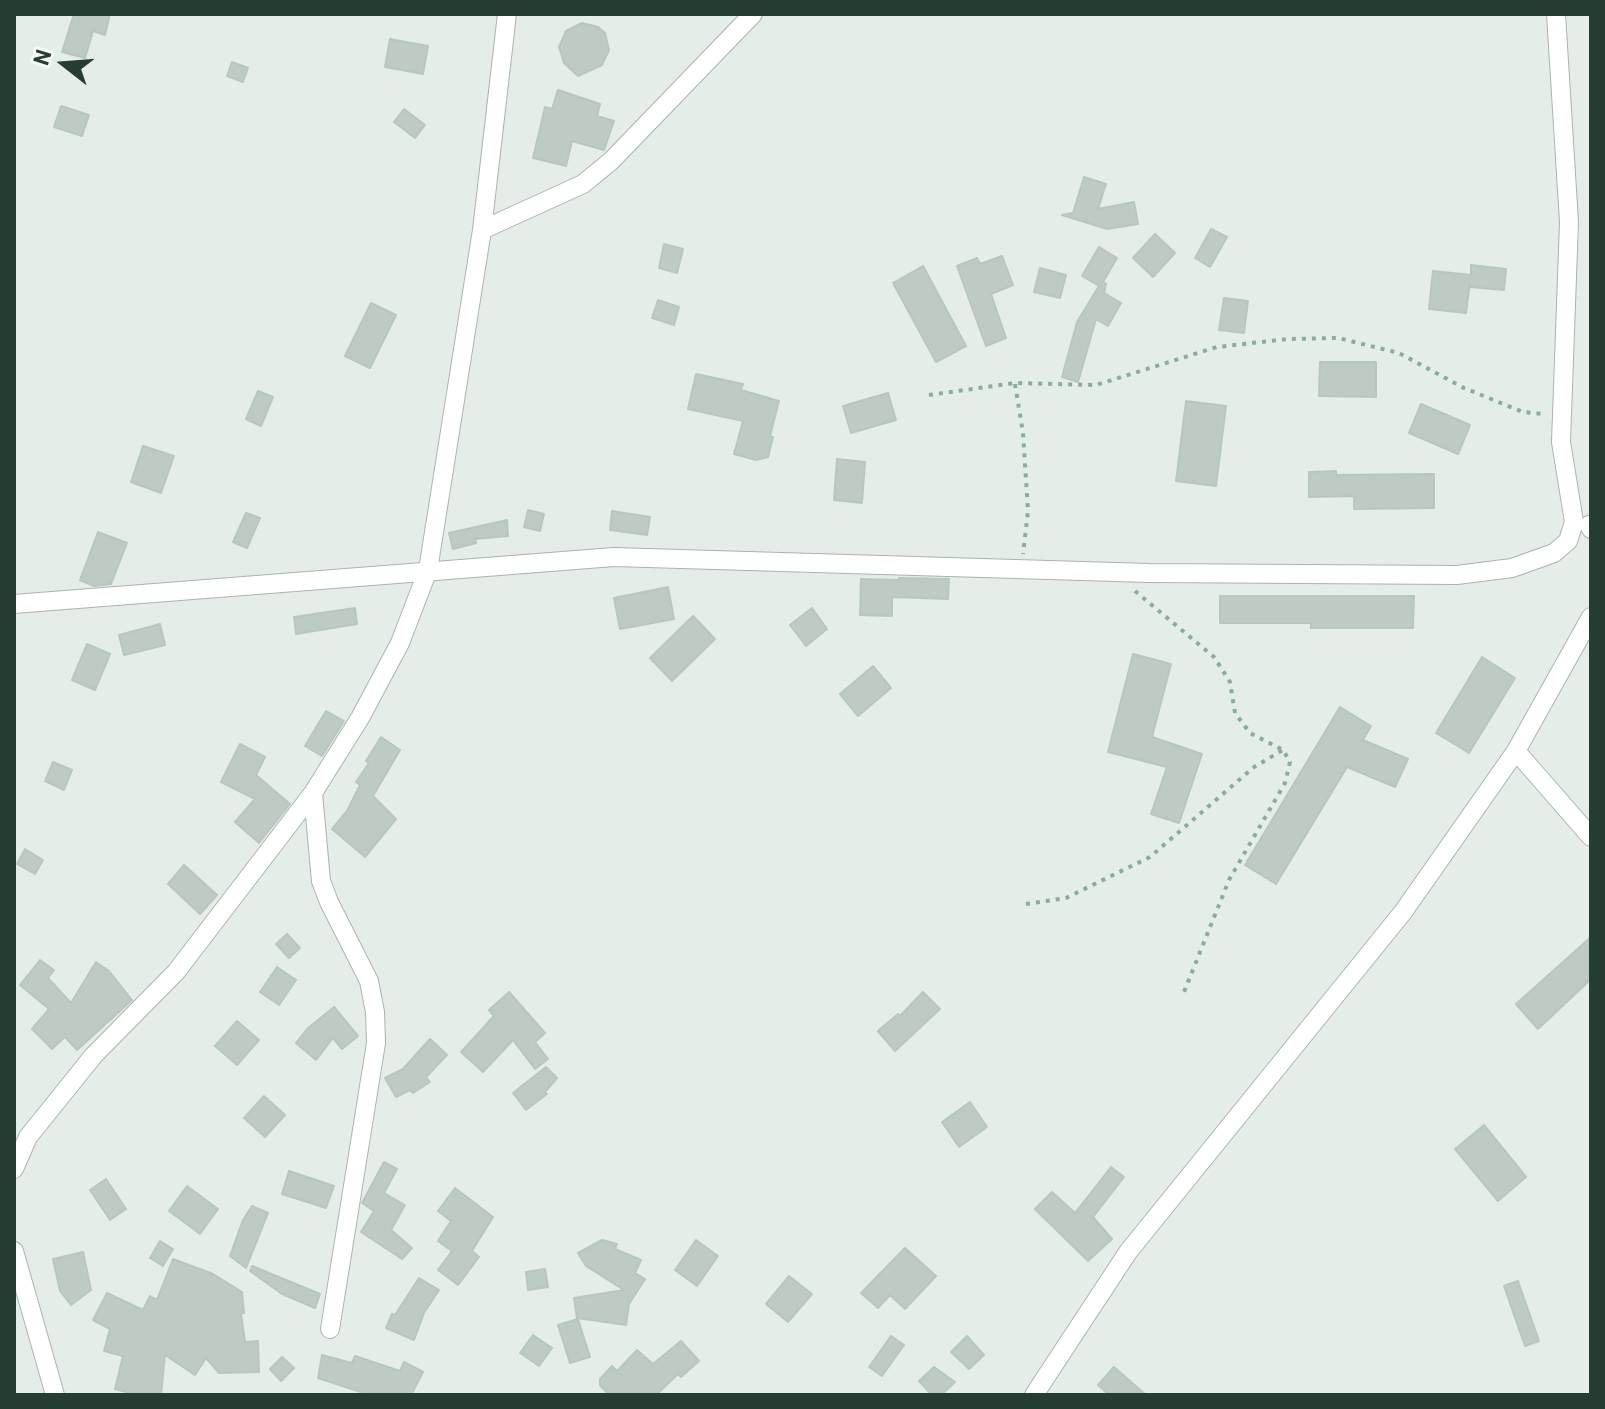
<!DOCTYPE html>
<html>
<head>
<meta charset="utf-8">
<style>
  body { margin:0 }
  #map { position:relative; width:1605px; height:1409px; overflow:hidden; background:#e5ede8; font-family:Barlow,sans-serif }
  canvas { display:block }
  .frame { position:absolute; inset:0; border:16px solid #263e32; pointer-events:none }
  .north { position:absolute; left:24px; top:24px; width:80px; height:80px; -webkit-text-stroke:6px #f6faf7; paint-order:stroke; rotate:287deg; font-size:22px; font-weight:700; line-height:32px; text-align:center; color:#263e32 }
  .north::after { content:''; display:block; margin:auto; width:28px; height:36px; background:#263e32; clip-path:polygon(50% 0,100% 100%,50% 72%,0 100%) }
</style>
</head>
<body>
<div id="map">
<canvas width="1605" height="1409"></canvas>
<div class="frame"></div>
<div class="north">N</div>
</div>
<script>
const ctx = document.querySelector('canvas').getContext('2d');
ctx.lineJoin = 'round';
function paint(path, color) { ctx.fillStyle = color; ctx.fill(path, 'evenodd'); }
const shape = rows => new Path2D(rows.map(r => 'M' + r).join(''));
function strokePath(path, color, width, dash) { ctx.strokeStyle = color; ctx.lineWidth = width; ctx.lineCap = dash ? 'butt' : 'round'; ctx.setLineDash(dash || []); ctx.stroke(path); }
const building = shape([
  [74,14,110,14,105,35,93,31,85,58,62,52,74,14],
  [582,23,598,27,605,33,609,50,602,65,578,76,564,63,559,47,566,31,582,23],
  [390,39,428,46,423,74,385,67,390,39],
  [232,62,248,68,243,82,227,76,232,62],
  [558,90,600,104,597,116,614,121,604,150,572,141,566,166,533,158,545,107,552,109,558,90],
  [61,106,89,115,82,136,54,127,61,106],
  [404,109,425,125,415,138,394,122,404,109],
  [1084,177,1106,184,1098,209,1134,202,1138,224,1107,229,1062,215,1073,213,1084,177],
  [1211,229,1227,237,1210,267,1195,258,1211,229],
  [1155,234,1175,253,1153,277,1133,258,1155,234],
  [664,244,683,249,677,273,659,268,664,244],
  [1099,247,1117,258,1103,282,1106,284,1104,293,1121,303,1108,326,1096,319,1078,382,1062,377,1077,322,1099,286,1082,276,1099,247],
  [1002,256,1013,285,991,294,1006,338,986,346,957,266,977,258,980,264,1002,256],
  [1471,265,1506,269,1504,290,1470,287,1470,282,1466,313,1429,309,1433,271,1471,275,1471,265],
  [923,266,966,346,936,362,893,283,923,266],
  [1040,268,1066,275,1060,298,1034,292,1040,268],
  [1224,298,1248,301,1244,333,1219,330,1224,298],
  [658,300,679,307,674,325,652,318,658,300],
  [371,303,396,315,370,368,345,356,371,303],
  [1320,362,1376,362,1376,397,1319,396,1320,362],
  [696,374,743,384,741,390,779,401,770,436,773,437,768,457,756,460,734,454,743,421,688,409,696,374],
  [258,391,273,397,261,426,246,419,258,391],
  [888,393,896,420,851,433,843,406,888,393],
  [1186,401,1226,406,1216,486,1176,481,1186,401],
  [1421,404,1470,425,1458,454,1409,433,1421,404],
  [143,446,174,456,161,493,131,482,143,446],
  [837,459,865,462,862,503,834,500,837,459],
  [1336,471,1336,475,1434,474,1434,508,1354,509,1354,496,1309,497,1309,472,1336,471],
  [528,510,544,514,540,531,524,527,528,510],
  [612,511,650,517,647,535,610,530,612,511],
  [246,513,260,518,247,548,233,542,246,513],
  [507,520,508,536,475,539,476,543,453,549,449,533,507,520],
  [98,532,127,543,111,584,94,586,80,580,98,532],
  [899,578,949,579,948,599,892,597,892,616,860,615,861,579,899,580,899,578],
  [668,587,674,619,620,629,614,598,668,587],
  [1220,596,1414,596,1413,628,1311,628,1311,623,1220,623,1220,596],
  [355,608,357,624,296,634,294,617,355,608],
  [812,608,827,629,806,646,790,625,812,608],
  [693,616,715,639,672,681,650,658,693,616],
  [160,624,165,645,124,655,119,635,160,624],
  [87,644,110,654,95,690,72,680,87,644],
  [1133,654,1171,664,1152,737,1202,754,1179,823,1151,814,1167,767,1108,752,1133,654],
  [1482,657,1515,678,1469,753,1436,733,1482,657],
  [873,666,891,688,858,716,840,694,873,666],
  [1340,707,1371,726,1363,740,1408,759,1395,787,1347,767,1276,884,1245,865,1340,707],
  [326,711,344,721,322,756,305,746,326,711],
  [381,737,400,750,373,796,396,819,365,857,332,829,347,811,360,785,356,782,369,763,366,761,381,737],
  [240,744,265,757,256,775,290,804,259,843,235,822,255,799,221,782,240,744],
  [53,762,72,770,64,790,45,781,53,762],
  [25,849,43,860,35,874,17,864,25,849],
  [184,865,217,895,200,914,168,884,184,865],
  [287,934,300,948,289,958,276,944,287,934],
  [1591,937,1591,979,1538,1029,1516,1004,1591,937],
  [40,960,54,970,48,978,71,1003,96,962,109,971,132,1000,77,1050,65,1037,52,1049,32,1029,49,1009,20,985,40,960],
  [277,967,296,980,279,1005,260,992,277,967],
  [509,992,545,1033,535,1042,548,1059,535,1069,513,1040,483,1072,461,1052,494,1016,489,1010,509,992],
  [923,992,940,1009,895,1051,878,1031,898,1014,900,1016,923,992],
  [334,1007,358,1036,342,1049,333,1038,316,1060,296,1043,307,1029,334,1007],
  [237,1021,259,1040,237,1065,215,1046,237,1021],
  [430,1039,447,1055,426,1077,430,1082,413,1093,410,1090,396,1097,385,1078,403,1069,430,1039],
  [546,1067,557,1078,545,1092,547,1094,526,1110,513,1093,546,1067],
  [264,1096,285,1115,265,1137,244,1118,264,1096],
  [970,1102,987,1127,959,1147,942,1122,970,1102],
  [1484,1125,1526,1177,1498,1201,1455,1149,1484,1125],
  [384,1162,397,1169,384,1193,405,1205,391,1230,412,1248,402,1259,361,1232,374,1211,362,1203,384,1162],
  [1111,1167,1124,1177,1093,1217,1112,1239,1088,1261,1035,1209,1052,1192,1075,1213,1111,1167],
  [289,1171,334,1186,326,1208,282,1194,289,1171],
  [106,1179,126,1209,110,1220,90,1190,106,1179],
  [187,1186,218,1209,200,1234,169,1211,187,1186],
  [455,1188,493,1217,472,1251,479,1257,458,1285,438,1270,452,1251,438,1241,451,1221,438,1211,455,1188],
  [252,1206,268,1213,246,1268,230,1256,243,1220,252,1206],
  [602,1240,617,1244,615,1249,641,1260,635,1273,645,1279,629,1304,626,1325,577,1318,574,1298,624,1290,586,1266,578,1253,602,1240],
  [696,1240,718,1256,697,1286,675,1270,696,1240],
  [160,1241,173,1249,163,1266,150,1258,160,1241],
  [905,1248,936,1276,905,1309,890,1295,878,1308,861,1293,905,1248],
  [83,1252,91,1290,71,1305,60,1291,53,1259,83,1252],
  [173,1259,213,1274,242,1292,244,1313,241,1314,245,1342,258,1341,259,1372,219,1373,206,1358,195,1375,165,1355,161,1395,126,1395,126,1392,115,1389,123,1356,104,1351,110,1329,93,1320,107,1293,143,1310,150,1296,157,1300,173,1259],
  [252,1266,320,1294,315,1308,282,1294,250,1271,252,1266],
  [545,1269,548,1287,528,1290,526,1272,545,1269],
  [789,1276,812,1294,788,1322,766,1304,789,1276],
  [419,1278,439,1290,424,1313,414,1340,386,1328,392,1314,395,1315,419,1278],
  [1518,1281,1539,1341,1525,1346,1504,1286,1518,1281],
  [578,1319,590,1357,570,1363,558,1325,578,1319],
  [533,1335,552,1348,539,1366,520,1353,533,1335],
  [891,1336,904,1345,882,1376,869,1367,891,1336],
  [967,1336,984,1355,969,1369,951,1352,967,1336],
  [681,1341,699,1361,681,1377,678,1374,656,1395,609,1395,600,1385,600,1379,612,1366,617,1371,637,1350,653,1364,681,1341],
  [322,1355,352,1363,355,1356,400,1371,404,1362,423,1372,411,1395,370,1395,318,1378,322,1355],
  [282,1357,294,1368,281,1381,270,1369,282,1357],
  [934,1367,955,1382,941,1395,932,1395,919,1381,934,1367],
  [1114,1367,1146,1395,1109,1395,1098,1385,1114,1367]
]);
const path = shape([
  [1015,384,1023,433,1028,511,1023,554],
  [929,395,1015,383,1096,385,1217,347,1288,339,1338,338,1399,353,1464,388,1523,412,1543,414],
  [1135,591,1214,657,1230,682,1235,713,1250,733,1283,750,1290,762,1285,783,1229,880,1182,997],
  [1026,904,1066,898,1150,857,1254,767,1283,750]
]);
const minor = shape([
  [482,230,583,184,611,161,753,14],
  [1589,525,1591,529],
  [14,604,614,557,1149,573,1457,575,1512,568,1554,553,1568,541,1574,522,1561,442,1569,222,1556,14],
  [1516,751,1591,837],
  [313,793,321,881,329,902,369,981,375,1012,376,1043,330,1329],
  [14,1169,28,1137,94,1055,176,972,313,793,360,718,400,643,428,570,482,230,507,14],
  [14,1251,55,1395],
  [1034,1395,1128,1252,1403,912,1516,751,1591,617]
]);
paint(building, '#becbc3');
strokePath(building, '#b8c7bd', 2);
strokePath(minor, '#a8b5ae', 20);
strokePath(path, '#88ae9a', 4, [4, 6]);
strokePath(minor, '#fff', 18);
</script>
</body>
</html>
